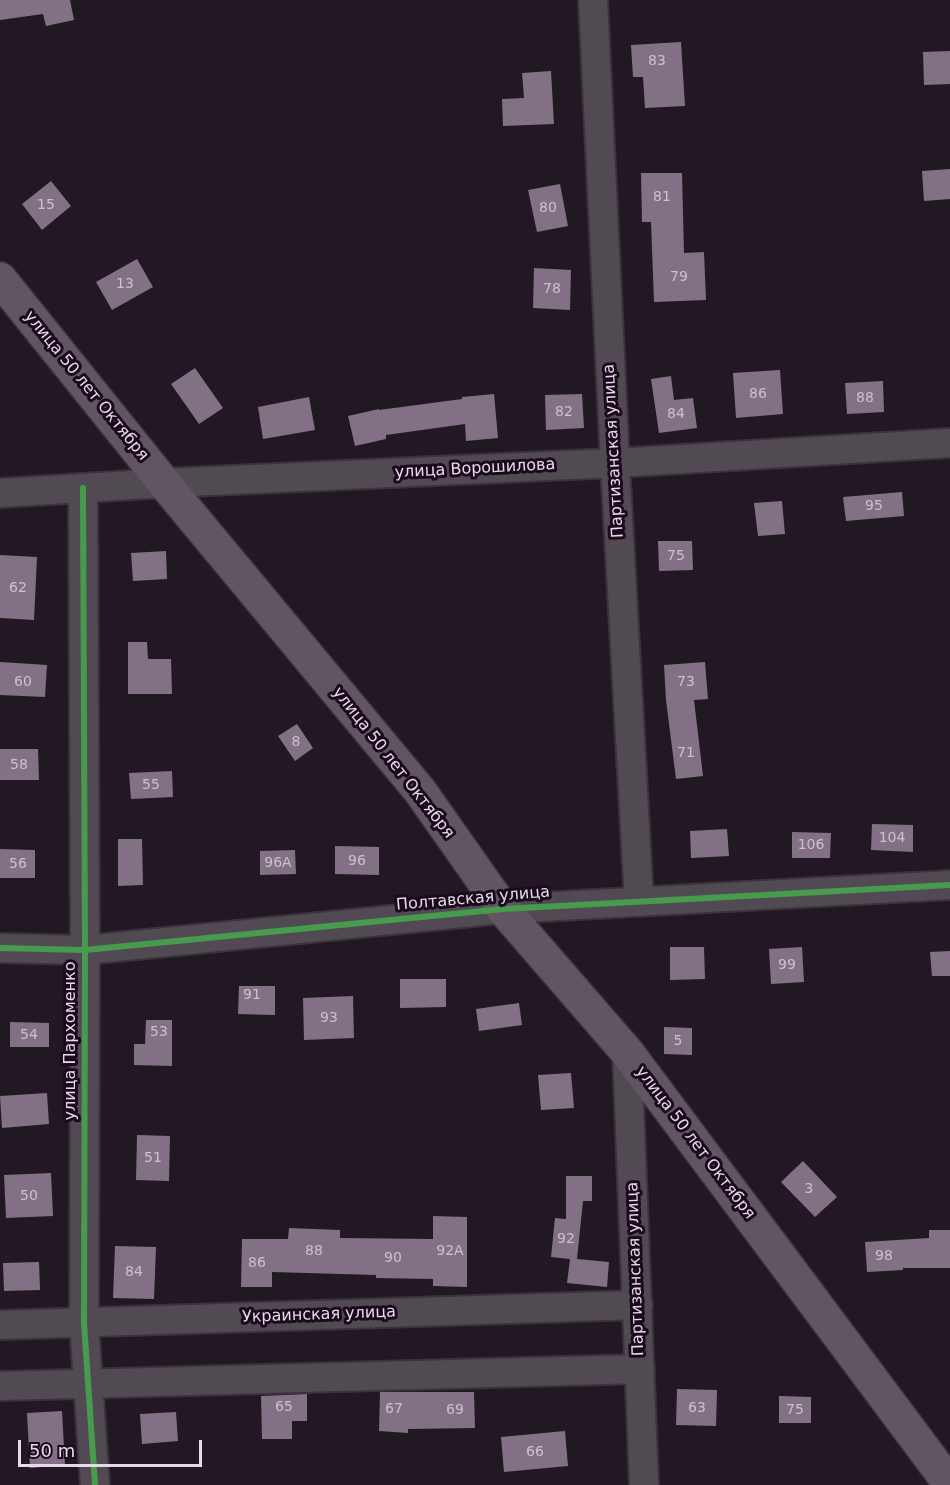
<!DOCTYPE html>
<html>
<head>
<meta charset="utf-8">
<style>
  body { margin:0 }
  #map { position:relative; width:950px; height:1485px; overflow:hidden; background:#221823; font-family:"DejaVu Sans",sans-serif }
  canvas { display:block }
  .scale { position:absolute; left:18px; top:1440px; width:184px; height:27px; box-sizing:border-box; border:3px solid #e7dae8; border-top:0; padding-left:8px; font-size:18px; line-height:21px; white-space:nowrap; color:#e7dae8; -webkit-text-stroke:4px #1b0a1e; paint-order:stroke }
</style>
</head>
<body>
<div id="map">
<canvas width="950" height="1485"></canvas>
<div class="scale">50 m</div>
</div>
<script>
const ctx = document.querySelector('canvas').getContext('2d');
ctx.lineJoin = 'round';
function paint(path, color) { ctx.fillStyle = color; ctx.fill(path, 'evenodd'); }
const shape = rows => new Path2D(rows.map(r => 'M' + r).join(''));
function strokePath(path, color, width, dash) { ctx.strokeStyle = color; ctx.lineWidth = width; ctx.lineCap = dash ? 'butt' : 'round'; ctx.setLineDash(dash || []); ctx.stroke(path); }
function label(font, color, halo, rows, align = 'center') {
  ctx.font = font + ' "DejaVu Sans",sans-serif'; ctx.lineWidth = 6; ctx.setLineDash([]); ctx.textBaseline = 'middle'; ctx.strokeStyle = halo; ctx.fillStyle = color; for (const [text, x, y, turn = 0] of rows) {
    ctx.save(); ctx.translate(x, y); ctx.rotate((+turn || 0) * Math.PI / 180); ctx.textAlign = isNaN(turn) ? turn : align; if (halo) ctx.strokeText(text, 0, 0); ctx.fillText(text, 0, 0); ctx.restore();
  }
}
const building = shape([
  [0,0,70,0,74,20,46,26,43,14,0,20],
  [681,42,685,106,645,108,643,77,633,77,631,45],
  [950,51,950,84,924,85,923,52],
  [551,71,554,124,503,126,502,99,524,98,522,73],
  [950,169,950,199,924,201,922,171],
  [641,173,682,173,684,253,704,252,706,300,654,302,651,222,642,222],
  [51,181,71,206,42,230,22,204],
  [560,184,568,226,537,232,528,190],
  [137,259,153,287,112,310,96,282],
  [534,268,571,270,570,310,533,308],
  [195,368,223,408,199,424,171,384],
  [780,370,783,414,736,418,733,373],
  [671,376,674,400,693,398,697,428,659,433,651,379],
  [883,381,884,412,847,414,845,383],
  [494,394,498,438,466,441,465,424,386,435,386,439,355,446,348,416,379,409,379,410,462,399,462,397],
  [582,394,584,428,546,430,545,395],
  [309,397,315,430,263,439,258,407],
  [902,492,904,516,846,521,843,497],
  [782,501,785,534,758,536,754,503],
  [658,541,692,541,693,570,659,571],
  [166,551,167,579,133,581,131,553],
  [0,555,37,557,34,620,0,618],
  [128,642,147,642,148,659,171,659,172,694,128,694],
  [0,662,47,665,45,697,0,695],
  [705,662,708,699,694,700,703,776,676,779,666,700,664,665],
  [297,724,313,748,295,761,278,736],
  [0,749,38,749,39,780,0,780],
  [172,771,173,797,131,799,129,773],
  [872,824,913,825,913,852,871,850],
  [727,829,729,856,691,858,690,831],
  [792,832,831,833,830,858,792,858],
  [118,839,142,839,143,885,118,886],
  [335,846,379,847,379,875,335,874],
  [0,849,35,850,35,878,0,878],
  [295,850,296,874,260,875,260,851],
  [670,947,704,947,705,979,670,980],
  [802,947,804,982,771,984,769,949],
  [950,951,950,976,932,976,930,952],
  [400,979,446,979,446,1007,400,1008],
  [239,986,275,986,275,1015,238,1014],
  [353,996,354,1038,304,1040,303,998],
  [519,1003,522,1025,479,1031,476,1009],
  [146,1020,172,1020,172,1066,134,1065,134,1044,145,1044],
  [10,1022,49,1023,49,1047,10,1047],
  [664,1027,692,1028,692,1055,664,1054],
  [571,1073,574,1108,541,1110,538,1075],
  [47,1093,49,1124,2,1128,0,1096],
  [137,1135,170,1136,169,1181,136,1180],
  [803,1161,837,1197,815,1217,781,1182],
  [51,1173,53,1216,6,1218,4,1175],
  [566,1176,592,1176,592,1201,583,1201,577,1259,609,1262,607,1287,567,1283,570,1259,551,1257,555,1218,566,1219],
  [433,1216,467,1217,467,1287,433,1286,433,1279,376,1278,376,1275,272,1272,272,1287,241,1287,242,1239,288,1239,289,1228,340,1230,340,1238,433,1239],
  [929,1230,950,1230,950,1268,903,1268,903,1270,867,1272,865,1242,929,1238],
  [115,1246,156,1247,154,1299,113,1298],
  [39,1262,40,1290,4,1291,3,1263],
  [677,1389,717,1390,716,1426,676,1425],
  [380,1392,474,1392,475,1428,408,1429,408,1433,379,1431],
  [307,1394,307,1421,292,1421,292,1439,262,1439,261,1396],
  [779,1396,811,1397,811,1423,779,1423],
  [62,1411,65,1465,30,1468,27,1413],
  [176,1412,178,1441,142,1444,140,1414],
  [565,1431,568,1466,504,1472,501,1437]
]);
const minor = shape([
  [593,0,615,463,639,901],
  [83,488,85,950,84,1323,95,1485],
  [0,493,164,483,615,463,950,443],
  [0,948,85,950,503,909,950,885],
  [627,1052,644,1485],
  [0,1325,638,1305],
  [0,1386,640,1369]
]);
const primary = shape([
  [0,279,164,483,420,791,503,909,627,1052,950,1484]
]);
const cycleway = shape([
  [83,488,85,950,84,1323,95,1485],
  [0,948,85,950,503,909,950,885]
]);
const numberNames = [
  ["83",657,61],
  ["81",662,197],
  ["15",46,205],
  ["80",548,208],
  ["79",679,277],
  ["13",125,284],
  ["78",552,289],
  ["86",758,394],
  ["88",865,398],
  ["82",564,412],
  ["84",676,414],
  ["95",874,506],
  ["75",676,556],
  ["62",18,588],
  ["60",23,682],
  ["73",686,682],
  ["8",296,742],
  ["71",686,753],
  ["58",19,765],
  ["55",151,785],
  ["104",892,838],
  ["106",811,845],
  ["96",357,861],
  ["96А",278,863],
  ["56",18,864],
  ["99",787,965],
  ["91",252,995],
  ["93",329,1018],
  ["53",159,1032],
  ["54",29,1035],
  ["5",678,1041],
  ["51",153,1158],
  ["3",809,1189],
  ["50",29,1196],
  ["92",566,1239],
  ["88",314,1251],
  ["92А",450,1251],
  ["98",884,1256],
  ["90",393,1258],
  ["86",257,1263],
  ["84",134,1272],
  ["65",284,1407],
  ["63",697,1408],
  ["67",394,1409],
  ["69",455,1410],
  ["75",795,1410],
  ["66",535,1452]
];
const streetNames = [
  ["улица 50 лет Октября",86,386,51],
  ["Партизанская улица",614,451,-93],
  ["улица Ворошилова",475,469,-3],
  ["улица 50 лет Октября",393,763,52],
  ["Полтавская улица",473,899,-5],
  ["улица Пархоменко",71,1041,-90],
  ["улица 50 лет Октября",695,1143,53],
  ["Партизанская улица",636,1269,-92],
  ["Украинская улица",319,1315,-2]
];
paint(building, '#827184');
strokePath(minor, '#3b333c', 32);
strokePath(primary, '#3b333c', 36);
strokePath(minor, '#524a53', 28);
strokePath(primary, '#605661', 33);
strokePath(cycleway, '#469c4c', 6);
label('14px', '#cec0cf', null, numberNames);
label('16px', '#e7dae8', '#1b0a1e', streetNames);
</script>
</body>
</html>
